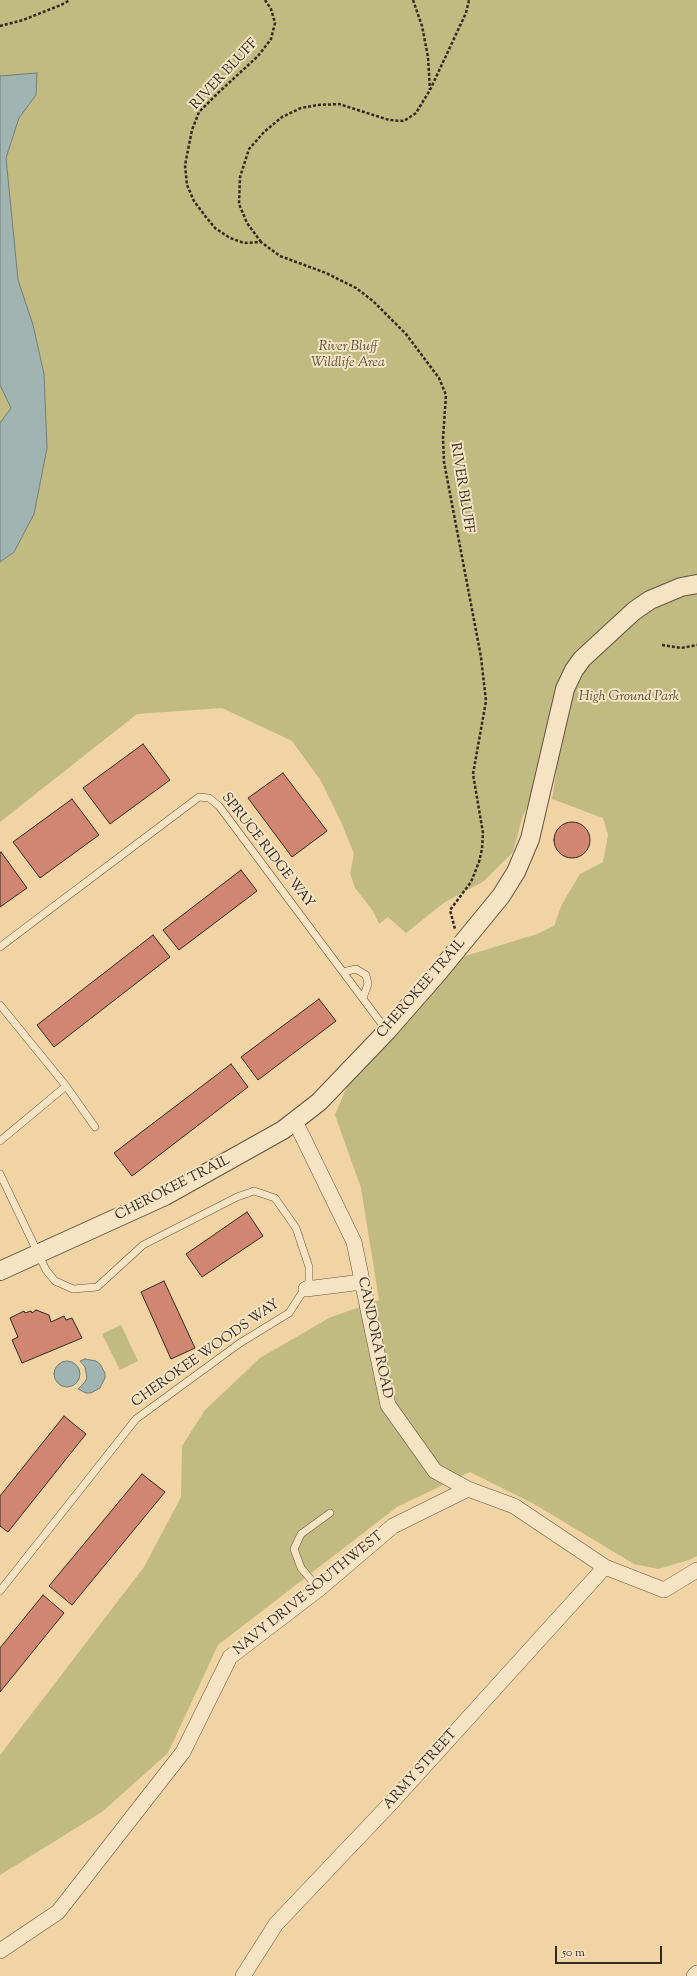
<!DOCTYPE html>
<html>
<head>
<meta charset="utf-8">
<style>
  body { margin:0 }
  #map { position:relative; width:697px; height:1976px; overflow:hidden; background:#f0d4a4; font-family:"Sorts Mill Goudy",serif }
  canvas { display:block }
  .scale { position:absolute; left:555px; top:1946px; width:107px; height:18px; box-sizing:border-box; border:2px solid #332922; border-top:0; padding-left:5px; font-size:12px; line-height:14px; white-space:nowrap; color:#332922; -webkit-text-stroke:3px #f5e3c4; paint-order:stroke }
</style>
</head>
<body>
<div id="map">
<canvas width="697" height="1976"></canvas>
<div class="scale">50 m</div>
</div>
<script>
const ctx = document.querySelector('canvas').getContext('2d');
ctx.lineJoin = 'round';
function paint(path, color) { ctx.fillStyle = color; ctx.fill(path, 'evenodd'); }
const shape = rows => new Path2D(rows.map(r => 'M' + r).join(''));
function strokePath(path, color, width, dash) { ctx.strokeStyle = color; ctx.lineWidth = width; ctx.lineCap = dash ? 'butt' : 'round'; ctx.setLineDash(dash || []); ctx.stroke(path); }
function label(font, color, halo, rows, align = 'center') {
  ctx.font = font + ' "Sorts Mill Goudy",serif'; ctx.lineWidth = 4; ctx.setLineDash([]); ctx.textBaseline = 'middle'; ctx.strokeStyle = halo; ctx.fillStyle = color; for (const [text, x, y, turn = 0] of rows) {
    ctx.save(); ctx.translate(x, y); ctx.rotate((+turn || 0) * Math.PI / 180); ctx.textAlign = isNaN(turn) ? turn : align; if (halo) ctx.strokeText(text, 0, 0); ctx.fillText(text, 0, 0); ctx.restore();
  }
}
const green = shape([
  [0,0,697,0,697,1556,689,1560,658,1569,634,1564,534,1504,470,1472,397,1507,218,1645,168,1753,102,1812,0,1875,0,1755,144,1567,181,1497,182,1446,205,1410,260,1358,329,1318,379,1300,361,1188,335,1115,348,1084,462,957,537,934,554,926,562,904,580,874,603,862,608,835,603,818,552,799,557,767,547,766,522,818,513,852,484,881,445,902,406,933,388,917,379,924,373,911,355,888,350,873,354,854,341,822,321,781,292,741,222,708,137,714,0,822],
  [121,1325,138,1361,120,1370,102,1334]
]);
const water = shape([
  [37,73,36,95,19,118,6,158,18,280,33,325,44,374,47,448,34,514,14,552,0,562,0,423,11,408,0,385,0,76,37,73],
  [85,1359,96,1361,100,1364,105,1373,105,1378,100,1388,91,1393,86,1393,78,1389,84,1383,87,1378,85,1367,80,1361,85,1359],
  '54 1374a13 13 0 1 1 26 0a13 13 0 1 1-26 0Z'
]);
const building = shape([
  [143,744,170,780,110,824,83,788,143,744],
  [283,773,327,831,292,857,248,798,283,773],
  [72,799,99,835,40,878,13,842,72,799],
  '554 840a18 18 0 1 1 36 0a18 18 0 1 1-36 0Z',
  [1,852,27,888,0,907,0,853,1,852],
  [241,870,257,891,179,950,163,930,241,870],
  [153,935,170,957,54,1047,37,1025,153,935],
  [319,999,336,1021,258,1080,241,1057,319,999],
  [231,1064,248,1087,132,1176,114,1153,231,1064],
  [247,1212,263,1236,202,1277,186,1254,247,1212],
  [164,1281,195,1348,171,1359,141,1292,164,1281],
  [36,1310,49,1315,51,1322,64,1316,66,1320,72,1318,82,1338,22,1363,12,1340,18,1337,10,1318,24,1311,25,1313,31,1311,32,1313,36,1310],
  [64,1416,86,1434,8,1532,0,1526,0,1496,64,1416],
  [142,1474,165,1492,72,1605,49,1586,142,1474],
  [43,1595,64,1613,0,1692,0,1648,43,1595]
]);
const path = shape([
  [265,0,271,9,275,23,271,39,258,56,218,93,199,112,192,130,185,165,187,185,194,201,206,217,215,228,230,238,244,243,261,242,280,256,326,273,356,288,373,301,406,334,439,378,446,395,443,438,444,462,481,657,486,701,473,774,483,833,482,849,479,862,471,882,450,910,455,929],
  [413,0,422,26,428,57,430,90],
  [0,26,23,20,61,5,70,0],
  [261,242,247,223,239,204,240,177,249,149,264,132,282,117,301,108,318,105,339,104,389,120,404,121,416,113,430,90,466,13,469,0],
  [662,645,681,648,697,645]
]);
const service = shape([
  [0,947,199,797,209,798,219,806,387,1031],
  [343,972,356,969,366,975,368,984,363,998],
  [0,1005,66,1086,95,1127],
  [0,1141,66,1086],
  [0,1174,46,1270,55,1281,73,1289,97,1287,143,1245,237,1197,254,1191,275,1198,296,1228,309,1267,309,1282,289,1313,240,1343,136,1419,0,1591],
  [319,1589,301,1568,294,1549,301,1534,330,1513]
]);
const minor = shape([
  [295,1121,354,1242,388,1405,435,1471,468,1489,514,1506,605,1567,664,1590,697,1570],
  [306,1289,362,1282],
  [0,1951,58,1912,183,1752,230,1657,319,1589,393,1526,468,1489],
  [243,1976,276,1924,392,1802,605,1567],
  [694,1976,697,1973]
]);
const tertiary = shape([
  [0,1271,165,1196,283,1130,319,1102,387,1031,437,974,501,896,516,872,530,839,565,689,574,670,582,659,634,611,650,600,681,587,697,584]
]);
const streetNames = [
  ["RIVER BLUFF",225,75,-47],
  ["RIVER BLUFF",461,488,81],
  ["SPRUCE RIDGE WAY",267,851,52],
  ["CHEROKEE TRAIL",422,989,-49],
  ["CHEROKEE TRAIL",173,1189,-27],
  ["CANDORA ROAD",374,1338,78],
  ["CHEROKEE WOODS WAY",206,1354,-35],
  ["NAVY DRIVE SOUTHWEST",309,1594,-39],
  ["ARMY STREET",421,1770,-48]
];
const parkNames = [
  ["River Bluff",348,348],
  ["Wildlife Area",348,364],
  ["High Ground Park",629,698]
];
paint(green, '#c1bb81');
paint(water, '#a0b5b2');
strokePath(water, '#747d78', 1);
paint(building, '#d08670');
strokePath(building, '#332922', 1);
strokePath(service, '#625442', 8);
strokePath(minor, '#625442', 16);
strokePath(tertiary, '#625442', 20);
strokePath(path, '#332922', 2.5, [3, 2]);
strokePath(service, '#f5e3c4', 7);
strokePath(minor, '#f5e3c4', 15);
strokePath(tertiary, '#f5e3c4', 18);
label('14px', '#332922', '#f5e3c4', streetNames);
label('italic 14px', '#564e3a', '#f5e3c4', parkNames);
</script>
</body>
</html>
